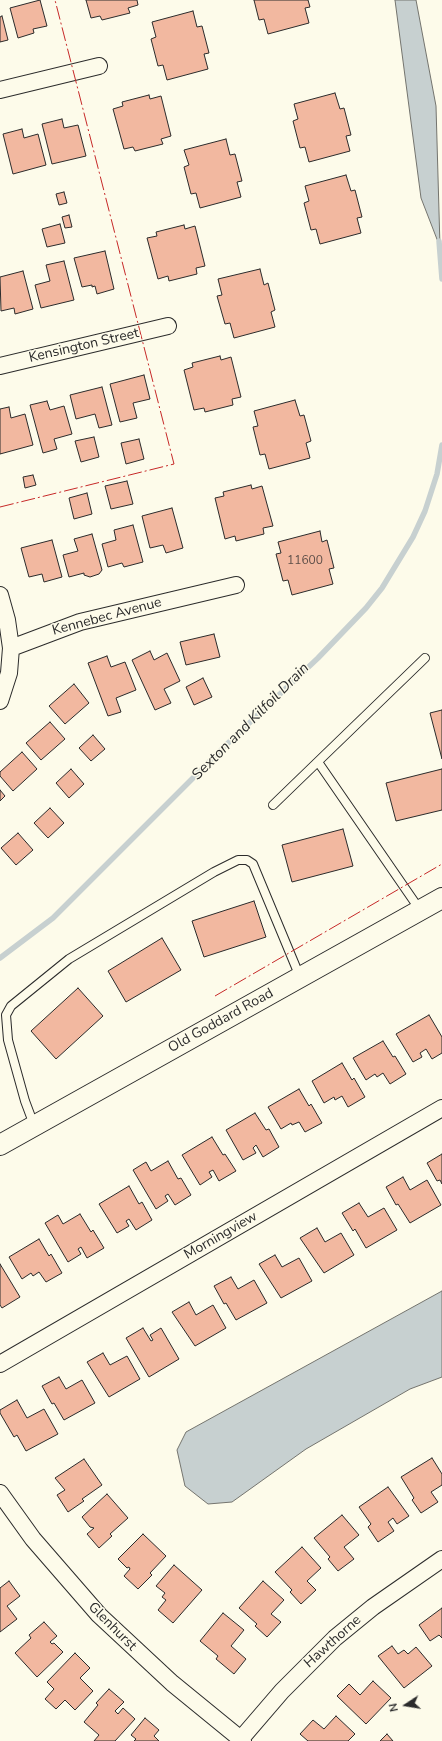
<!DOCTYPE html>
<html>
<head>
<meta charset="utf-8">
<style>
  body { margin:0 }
  #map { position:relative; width:442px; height:1741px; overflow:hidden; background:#fdfbea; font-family:"Nunito Sans",sans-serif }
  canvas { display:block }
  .north { position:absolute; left:386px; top:1685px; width:40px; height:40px; -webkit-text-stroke:3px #fdfbea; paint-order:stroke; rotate:258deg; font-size:11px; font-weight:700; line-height:16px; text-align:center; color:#2b2b2b }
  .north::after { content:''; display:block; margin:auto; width:14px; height:18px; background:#2b2b2b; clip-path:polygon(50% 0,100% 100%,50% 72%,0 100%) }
</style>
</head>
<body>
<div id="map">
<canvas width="442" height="1741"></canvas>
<div class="north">N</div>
</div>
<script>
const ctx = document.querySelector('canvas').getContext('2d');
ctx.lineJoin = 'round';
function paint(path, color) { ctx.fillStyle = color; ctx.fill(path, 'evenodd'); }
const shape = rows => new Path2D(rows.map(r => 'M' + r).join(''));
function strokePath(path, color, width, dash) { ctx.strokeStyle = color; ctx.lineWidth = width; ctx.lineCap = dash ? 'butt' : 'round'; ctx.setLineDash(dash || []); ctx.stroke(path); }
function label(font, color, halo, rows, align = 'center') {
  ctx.font = font + ' "Nunito Sans",sans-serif'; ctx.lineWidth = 3; ctx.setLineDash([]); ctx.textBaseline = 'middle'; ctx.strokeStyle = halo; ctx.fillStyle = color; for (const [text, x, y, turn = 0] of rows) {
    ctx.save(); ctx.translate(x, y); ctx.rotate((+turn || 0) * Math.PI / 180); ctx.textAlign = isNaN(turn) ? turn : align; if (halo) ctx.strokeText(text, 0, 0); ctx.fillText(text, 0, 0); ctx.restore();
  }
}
const water = shape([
  [395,0,416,0,436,106,440,247,421,198,395,0],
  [442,1291,442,1377,410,1389,306,1449,232,1502,208,1504,185,1486,177,1450,186,1432,442,1291]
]);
const stream = shape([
  [439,241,442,279],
  [0,958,53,918,226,745,318,658,366,608,382,588,413,537,425,511,437,474,442,445]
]);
const building = shape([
  [40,0,47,26,33,29,34,33,18,38,10,8,40,0],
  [86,0,137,0,138,5,128,8,130,13,102,20,100,16,91,18,86,0],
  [254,0,308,0,310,7,305,8,309,23,268,34,264,19,259,20,254,0],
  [193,11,197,27,202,26,209,53,204,54,208,69,167,80,163,65,158,66,151,39,156,37,152,22,193,11],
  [2,16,8,40,0,42,0,17,2,16],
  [335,93,340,109,344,108,351,135,346,136,350,151,309,162,305,147,300,148,293,121,298,119,294,104,335,93],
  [149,95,150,99,161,96,171,136,161,139,163,144,135,151,133,147,124,149,113,109,123,106,122,102,149,95],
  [62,119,64,128,78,125,86,156,52,164,42,124,62,119],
  [22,129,24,138,38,134,46,165,13,174,3,134,22,129],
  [226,139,230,155,235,154,242,181,237,182,241,197,200,208,196,193,191,194,184,167,189,165,184,150,226,139],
  [346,175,351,191,355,190,362,217,357,218,361,233,320,244,316,229,311,230,304,203,309,201,305,186,346,175],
  [64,192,67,203,59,205,56,194,64,192],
  [69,215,72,227,65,228,62,217,69,215],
  [60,224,65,243,47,247,42,229,60,224],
  [184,225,185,229,195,226,205,266,196,268,197,274,169,281,168,276,158,279,147,238,157,236,156,232,184,225],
  [105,251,114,289,97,294,95,286,92,287,92,285,82,287,74,258,105,251],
  [64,261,74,300,41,308,35,285,50,281,46,265,64,261],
  [260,269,264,285,268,283,275,310,271,312,275,327,234,338,230,323,225,324,217,296,222,295,218,279,260,269],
  [23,271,33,309,15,314,14,308,1,311,0,277,23,271],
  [220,356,221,360,231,357,241,397,232,399,233,405,205,412,204,408,194,410,184,370,193,367,192,363,220,356],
  [144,375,150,399,133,403,137,418,120,422,110,384,144,375],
  [102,387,112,425,99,428,95,414,76,419,70,395,102,387],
  [295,400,300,416,304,415,311,441,306,443,310,458,269,469,265,454,260,455,253,427,258,426,254,411,295,400],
  [47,401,50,410,64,406,72,434,54,439,57,449,43,453,30,405,47,401],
  [9,407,11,418,25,414,33,445,0,454,0,409,9,407],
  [94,437,99,457,81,462,75,441,94,437],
  [139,439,144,459,126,464,121,443,139,439],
  [33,475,36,485,25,488,23,477,33,475],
  [127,481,133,504,111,509,105,486,127,481],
  [251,485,252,489,262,486,273,526,263,528,264,534,236,541,235,536,225,539,215,498,224,496,223,492,251,485],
  [87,493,92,514,74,519,69,498,87,493],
  [172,508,183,548,166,553,163,545,150,548,142,516,172,508],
  [133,525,143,562,124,567,122,563,108,567,102,544,116,540,114,530,133,525],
  [320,531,322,542,327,540,334,568,329,569,333,584,292,595,288,580,283,581,276,554,281,553,278,542,320,531],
  [92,534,102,570,99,574,90,577,84,575,84,573,69,577,63,555,78,551,74,539,92,534],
  [52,540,62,577,44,582,42,574,29,577,21,548,52,540],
  [214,634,220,657,186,665,180,642,214,634],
  [150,651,154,660,167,653,180,681,164,689,171,703,155,710,132,660,150,651],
  [107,656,111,667,125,662,136,690,116,698,121,712,108,716,88,663,107,656],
  [203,678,212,697,194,705,186,687,203,678],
  [74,684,89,703,65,724,49,706,74,684],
  [442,710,442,759,430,713,442,710],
  [50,722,65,739,41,760,26,743,50,722],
  [93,735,105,749,91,761,79,748,93,735],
  [22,752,37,769,13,791,0,776,0,772,22,752],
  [71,769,84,784,69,798,56,783,71,769],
  [442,769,442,810,396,821,386,783,442,769],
  [0,790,5,796,0,801,0,790],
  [50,808,64,823,48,838,34,823,50,808],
  [343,829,353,866,292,882,282,845,343,829],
  [18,833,33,850,16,865,1,848,18,833],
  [254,901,266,937,204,957,192,921,254,901],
  [162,938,181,970,126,1002,108,971,162,938],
  [78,988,103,1016,56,1059,31,1031,78,988],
  [429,1015,442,1037,442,1053,432,1059,426,1049,420,1053,422,1057,413,1062,396,1034,429,1015],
  [383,1041,393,1057,395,1056,406,1074,390,1084,383,1073,377,1077,375,1074,366,1080,353,1058,383,1041],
  [342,1063,352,1080,354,1078,365,1097,348,1107,342,1096,335,1100,334,1097,324,1103,312,1081,342,1063],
  [299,1089,309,1106,311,1104,322,1123,305,1132,299,1122,292,1125,291,1123,281,1129,268,1107,299,1089],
  [255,1113,266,1130,269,1129,279,1147,263,1157,256,1145,253,1148,256,1153,243,1160,226,1130,255,1113],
  [212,1137,223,1155,225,1154,236,1171,219,1181,213,1170,209,1172,212,1177,200,1185,182,1155,212,1137],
  [442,1154,442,1184,440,1180,437,1181,427,1163,442,1154],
  [168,1161,178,1179,181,1178,191,1195,175,1205,168,1194,165,1196,168,1201,156,1209,133,1170,146,1162,151,1171,168,1161],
  [403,1177,410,1190,427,1180,441,1205,410,1223,398,1204,396,1205,386,1187,403,1177],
  [129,1186,139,1204,142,1202,152,1220,136,1230,129,1219,126,1221,129,1226,117,1233,99,1204,129,1186],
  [359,1203,368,1217,384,1208,397,1230,366,1248,355,1229,353,1231,342,1213,359,1203],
  [80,1214,91,1232,93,1230,104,1248,87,1258,81,1247,78,1249,81,1254,68,1262,45,1223,58,1215,63,1224,80,1214],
  [317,1228,325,1242,341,1233,354,1255,324,1273,300,1238,317,1228],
  [39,1239,49,1256,51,1254,62,1273,46,1282,39,1272,33,1276,31,1273,22,1279,9,1257,39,1239],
  [275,1255,282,1267,299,1258,312,1281,281,1298,259,1264,275,1255],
  [0,1264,20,1297,2,1308,0,1305,0,1264],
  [231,1277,238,1289,254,1280,267,1303,236,1320,226,1303,224,1304,214,1286,231,1277],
  [189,1302,196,1315,213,1305,226,1328,195,1346,172,1312,189,1302],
  [143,1328,151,1341,153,1340,150,1335,161,1328,179,1359,149,1377,126,1338,143,1328],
  [103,1353,110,1365,127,1356,140,1379,109,1397,87,1362,103,1353],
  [59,1377,66,1389,82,1380,95,1403,64,1420,54,1403,52,1404,42,1386,59,1377],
  [17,1400,27,1418,44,1409,58,1434,26,1451,17,1435,14,1437,0,1413,0,1410,17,1400],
  [432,1458,442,1474,442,1485,431,1492,438,1502,421,1513,412,1500,414,1498,401,1477,432,1458],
  [84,1459,102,1485,82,1499,84,1501,68,1512,57,1495,65,1490,55,1478,84,1459],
  [388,1487,409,1516,397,1524,393,1518,388,1522,394,1531,378,1542,368,1527,371,1524,359,1507,388,1487],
  [107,1494,128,1518,110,1534,112,1536,99,1548,87,1534,94,1528,90,1527,82,1517,107,1494],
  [342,1515,359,1535,344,1547,354,1559,338,1571,328,1559,330,1557,314,1538,342,1515],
  [143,1534,166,1556,150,1573,152,1575,138,1589,124,1576,130,1569,129,1567,127,1568,118,1559,143,1534],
  [302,1547,321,1568,307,1581,316,1590,301,1604,290,1592,292,1590,275,1572,302,1547],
  [174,1565,202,1590,173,1623,158,1610,166,1600,162,1597,165,1593,156,1586,174,1565],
  [9,1581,20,1596,7,1606,17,1619,0,1632,0,1588,9,1581],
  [263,1581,284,1600,271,1614,281,1622,267,1637,255,1626,257,1624,239,1608,263,1581],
  [442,1608,442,1638,439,1635,430,1641,419,1625,442,1608],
  [223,1613,244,1630,231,1646,246,1659,234,1674,216,1659,218,1656,200,1641,223,1613],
  [44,1622,57,1636,50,1642,52,1644,54,1643,63,1652,37,1677,15,1653,31,1638,29,1635,44,1622],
  [392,1646,398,1654,404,1650,408,1654,416,1647,432,1666,404,1688,378,1656,392,1646],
  [75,1653,90,1668,80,1678,93,1691,75,1710,65,1700,56,1709,45,1699,54,1689,47,1682,75,1653],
  [373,1681,391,1698,366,1724,337,1696,349,1684,360,1695,373,1681],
  [109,1689,124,1702,115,1711,118,1714,123,1708,135,1719,115,1741,94,1741,99,1735,84,1722,98,1705,96,1703,109,1689],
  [336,1716,355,1734,348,1741,308,1741,300,1734,313,1720,324,1729,336,1716],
  [145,1718,159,1730,154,1736,159,1741,134,1741,136,1739,131,1735,145,1718],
  [387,1734,393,1741,380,1741,387,1734]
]);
const service = shape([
  [318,762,420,910],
  [273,805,425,658],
  [34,1125,25,1101,8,1040,6,1015,11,1006,69,959,214,872,238,860,247,860,253,864,300,977]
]);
const minor = shape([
  [0,90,99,66],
  [0,366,168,326],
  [0,595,7,620,11,648,9,673,0,701],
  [11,648,80,622,236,585],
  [0,1364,442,1108],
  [0,1493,33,1539,99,1615,172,1683,243,1741],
  [239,1741,282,1691,335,1638,373,1607,442,1559]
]);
const tertiary = shape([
  [0,1145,442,898]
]);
const power = shape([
  [0,507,174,464,55,0],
  [215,996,442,864]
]);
const numberNames = [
  ["11600",305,561]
];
const streetNames = [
  ["Kensington Street",84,346,-13],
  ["Kennebec Avenue",107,617,-15],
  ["Old Goddard Road",221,1021,-29],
  ["Morningview",221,1236,-30],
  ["Glenhurst",112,1627,45],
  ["Hawthorne",333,1642,-42]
];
const waterNames = [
  ["Sexton and Kilfoil Drain",251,722,-45]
];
paint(water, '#c7d0d0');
strokePath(water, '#74746e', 1);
strokePath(stream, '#c7d0d0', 5.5);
paint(building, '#f2b8a0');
strokePath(building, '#2b2b2b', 1);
strokePath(service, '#2b2b2b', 10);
strokePath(minor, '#2b2b2b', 18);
strokePath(tertiary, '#2b2b2b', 22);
strokePath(service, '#fdfbea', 8);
strokePath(minor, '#fdfbea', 16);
strokePath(tertiary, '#fdfbea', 20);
strokePath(power, '#c62828', 1, [14, 3, 2, 3]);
label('12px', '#5d4e48', null, numberNames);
label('14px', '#2b2b2b', '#fdfbea', streetNames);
label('italic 15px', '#2b2b2b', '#fdfbea', waterNames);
</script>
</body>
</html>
